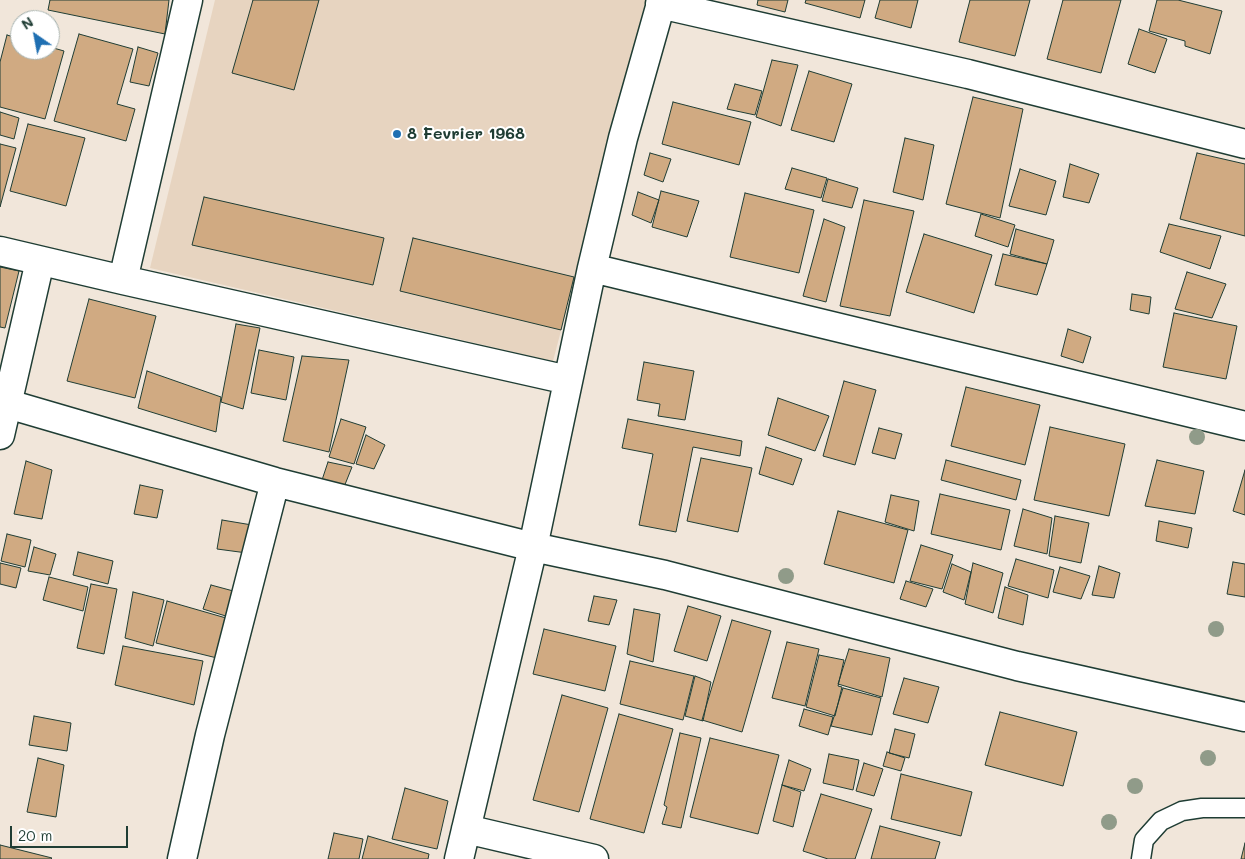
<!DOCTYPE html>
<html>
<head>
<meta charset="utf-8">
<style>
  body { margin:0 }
  #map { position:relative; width:1245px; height:859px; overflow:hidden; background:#f1e6da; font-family:Mali,sans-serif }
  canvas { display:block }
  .north { position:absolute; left:10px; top:10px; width:50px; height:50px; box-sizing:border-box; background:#fff; border:1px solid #a5b1ae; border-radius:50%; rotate:327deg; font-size:14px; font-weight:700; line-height:20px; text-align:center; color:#1f3d34 }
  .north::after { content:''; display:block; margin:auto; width:18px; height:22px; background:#1f6fb2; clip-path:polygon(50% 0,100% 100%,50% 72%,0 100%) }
  .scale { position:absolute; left:10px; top:826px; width:118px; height:22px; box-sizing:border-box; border:2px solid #1f3d34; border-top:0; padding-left:6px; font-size:15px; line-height:18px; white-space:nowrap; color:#1f3d34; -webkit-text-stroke:4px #fff; paint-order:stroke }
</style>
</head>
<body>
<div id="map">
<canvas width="1245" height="859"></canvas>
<div class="north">N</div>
<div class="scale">20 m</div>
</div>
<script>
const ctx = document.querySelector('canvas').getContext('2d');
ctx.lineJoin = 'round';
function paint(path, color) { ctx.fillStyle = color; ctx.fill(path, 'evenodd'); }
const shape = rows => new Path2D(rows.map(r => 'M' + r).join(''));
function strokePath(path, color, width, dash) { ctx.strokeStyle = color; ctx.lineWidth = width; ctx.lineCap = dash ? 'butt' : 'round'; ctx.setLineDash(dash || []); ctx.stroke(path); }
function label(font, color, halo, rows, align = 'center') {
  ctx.font = font + ' Mali,sans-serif'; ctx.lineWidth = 4; ctx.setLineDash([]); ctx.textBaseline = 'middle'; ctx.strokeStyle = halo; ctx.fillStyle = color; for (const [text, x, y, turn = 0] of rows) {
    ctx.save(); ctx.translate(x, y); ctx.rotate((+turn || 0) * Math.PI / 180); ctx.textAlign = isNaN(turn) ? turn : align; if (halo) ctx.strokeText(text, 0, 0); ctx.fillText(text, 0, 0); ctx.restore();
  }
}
const built = shape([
  [215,0,648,0,553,361,150,268]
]);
const building = shape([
  [50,0,169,0,165,34,48,10,50,0],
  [253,0,319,0,294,90,232,73,253,0],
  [758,0,788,0,785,12,757,5,758,0],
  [806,0,865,0,860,18,805,3,806,0],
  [880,0,918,0,911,28,875,18,880,0],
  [970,0,1030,0,1015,56,959,42,970,0],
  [1063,0,1121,0,1101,73,1047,59,1063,0],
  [1157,0,1178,0,1222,11,1210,54,1185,46,1185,41,1149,31,1157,0],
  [1139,29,1167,39,1155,73,1128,64,1139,29],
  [79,34,133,49,117,104,135,109,126,141,54,121,79,34],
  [7,35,20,39,20,50,50,50,50,47,64,51,45,119,0,107,0,62,7,35],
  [138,47,158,53,149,86,130,82,138,47],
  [772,60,798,65,781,126,756,117,772,60],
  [809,71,852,84,834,142,791,130,809,71],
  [735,84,762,91,755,115,727,109,735,84],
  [973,97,1023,109,1000,218,946,204,973,97],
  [673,102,751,122,739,165,662,144,673,102],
  [0,112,19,118,14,139,0,135,0,112],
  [28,124,85,138,66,206,10,191,28,124],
  [905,138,934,145,923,200,893,192,905,138],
  [0,144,16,148,0,207,0,144],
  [650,153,671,159,663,182,644,175,650,153],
  [1197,153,1245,164,1245,236,1180,219,1197,153],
  [1070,164,1099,174,1089,203,1063,197,1070,164],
  [792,168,827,178,821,198,785,189,792,168],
  [1020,169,1056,181,1046,215,1009,206,1020,169],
  [828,179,858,188,852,208,822,201,828,179],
  [661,191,699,201,687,237,652,227,661,191],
  [638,192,659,200,651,223,632,215,638,192],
  [745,193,814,210,799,273,730,257,745,193],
  [204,197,384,238,373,285,192,245,204,197],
  [864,200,914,211,890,316,840,306,864,200],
  [981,214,1015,225,1008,247,975,236,981,214],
  [824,219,845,227,826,302,803,296,824,219],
  [1169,224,1221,236,1210,269,1160,252,1169,224],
  [1016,229,1054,240,1047,264,1010,254,1016,229],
  [924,234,992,255,974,313,906,292,924,234],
  [413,238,574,277,561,330,400,291,413,238],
  [1003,254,1047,264,1037,295,995,285,1003,254],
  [0,267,19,271,5,328,0,327,0,267],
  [1187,272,1226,284,1212,318,1175,309,1187,272],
  [1132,294,1151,297,1149,314,1130,310,1132,294],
  [89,299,156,316,135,398,67,381,89,299],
  [1174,313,1237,326,1226,379,1163,367,1174,313],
  [236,324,260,328,243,409,221,402,236,324],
  [1068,329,1091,337,1083,363,1061,356,1068,329],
  [259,350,294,357,286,400,251,393,259,350],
  [302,356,349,360,329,452,283,441,302,356],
  [644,362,694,371,685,420,658,416,660,404,637,400,644,362],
  [147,371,221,397,216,432,138,408,147,371],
  [844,381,876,390,855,465,823,456,844,381],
  [966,387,1040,405,1025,465,951,446,966,387],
  [778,398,829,416,815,451,768,435,778,398],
  [341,419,366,427,354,464,329,457,341,419],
  [628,419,742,441,740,456,693,447,676,532,639,525,653,454,622,448,628,419],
  [1050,427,1125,444,1109,516,1034,500,1050,427],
  [879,428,902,434,895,459,872,453,879,428],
  [366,435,385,445,374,469,356,464,366,435],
  [766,447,802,459,793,485,759,474,766,447],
  [701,458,752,468,738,532,687,521,701,458],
  [946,460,1021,480,1016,500,941,480,946,460],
  [1157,460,1204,471,1195,514,1145,506,1157,460],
  [26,461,52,470,42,519,14,514,26,461],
  [328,462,352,467,344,487,322,480,328,462],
  [1245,470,1245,515,1233,511,1245,470],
  [140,485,163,490,157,518,134,514,140,485],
  [940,494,1010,510,1001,550,931,534,940,494],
  [891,495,919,501,914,531,885,522,891,495],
  [1023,509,1052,518,1047,554,1014,546,1023,509],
  [838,511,908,530,894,583,824,564,838,511],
  [1055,516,1089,523,1081,563,1049,556,1055,516],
  [222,520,252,525,247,553,217,549,222,520],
  [1159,521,1192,528,1188,548,1156,541,1159,521],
  [7,534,31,540,25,567,1,561,7,534],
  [921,545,953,555,942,589,910,581,921,545],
  [34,547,56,554,50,575,28,571,34,547],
  [78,552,113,561,108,584,73,575,78,552],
  [1016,559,1054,570,1048,598,1008,586,1016,559],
  [1233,562,1245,564,1245,597,1227,594,1233,562],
  [0,563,21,568,16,588,0,584,0,563],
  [973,563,1003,573,993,613,965,604,973,563],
  [952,564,971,572,964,600,943,592,952,564],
  [1099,566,1120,573,1114,598,1092,595,1099,566],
  [1060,567,1090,576,1081,599,1053,592,1060,567],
  [49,577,88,587,83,611,43,600,49,577],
  [906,581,933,589,926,607,900,599,906,581],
  [91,584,117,589,104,654,77,648,91,584],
  [211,585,237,592,229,617,203,609,211,585],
  [1005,587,1028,595,1023,625,998,618,1005,587],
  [133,592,164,600,153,646,125,638,133,592],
  [594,596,617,600,609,625,588,621,594,596],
  [167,601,226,618,217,658,156,643,167,601],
  [688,606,721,616,707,661,674,651,688,606],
  [634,609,660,614,653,662,627,654,634,609],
  [732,620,771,631,742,732,702,720,732,620],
  [544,629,616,646,605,691,533,674,544,629],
  [787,642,819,649,805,706,772,698,787,642],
  [123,646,203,661,194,705,115,685,123,646],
  [849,649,890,658,882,697,838,684,849,649],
  [819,655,844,660,838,686,842,687,835,716,806,707,819,655],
  [630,661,694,676,683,720,620,704,630,661],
  [695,676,711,682,703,721,685,716,695,676],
  [904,678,939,687,928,723,893,714,904,678],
  [843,688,881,698,872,735,831,726,843,688],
  [562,695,608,708,579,812,533,800,562,695],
  [804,709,833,717,828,735,799,726,804,709],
  [1000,712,1077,732,1063,786,985,765,1000,712],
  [619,714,673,729,644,833,590,819,619,714],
  [34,716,71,723,67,751,29,745,34,716],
  [895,729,915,734,909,758,889,753,895,729],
  [680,733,701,738,681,828,662,824,667,807,664,805,680,733],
  [710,738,779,755,758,834,690,817,710,738],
  [887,752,905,758,901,771,883,766,887,752],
  [829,754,859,760,853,790,823,783,829,754],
  [38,758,64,765,56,817,27,812,38,758],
  [789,760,811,769,804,791,782,785,789,760],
  [864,763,883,769,874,796,856,791,864,763],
  [901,774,972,792,961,836,891,819,901,774],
  [782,785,801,792,793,827,773,821,782,785],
  [405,788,448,801,437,849,392,839,405,788],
  [821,794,872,809,855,859,828,859,803,851,821,794],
  [880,826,940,842,935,859,871,859,880,826],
  [334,833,363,839,359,859,328,859,334,833],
  [368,836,429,854,428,859,362,859,368,836],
  [1245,843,1245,859,1241,859,1245,843],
  [0,845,52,858,51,859,0,859,0,845]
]);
const lane = shape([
  [1141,859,1144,840,1161,821,1182,811,1202,808,1245,808]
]);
const street = shape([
  [660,4,968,74,1245,144],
  [0,251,123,280,568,380],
  [592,268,1245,426],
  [123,280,188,0],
  [8,404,275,482,533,547,665,575,1017,666,1245,717],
  [0,435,40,261],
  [466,829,594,859],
  [182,859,210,735,275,482],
  [459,859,533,547,592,268,623,138,662,0]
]);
const trees = [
  [1197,437],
  [786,576],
  [1216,629],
  [1208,758],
  [1135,786],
  [1109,822]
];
const markers = [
  [397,134,5,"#1f6fb2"]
];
const poiNames = [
  ["8 Fevrier 1968",407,134]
];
paint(built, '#e7d4c0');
paint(building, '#d0aa82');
strokePath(building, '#1f3d34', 1);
strokePath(lane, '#1f3d34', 21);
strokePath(street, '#1f3d34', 31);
strokePath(lane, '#fff', 18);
strokePath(street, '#fff', 28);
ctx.fillStyle = '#909b89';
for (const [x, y] of trees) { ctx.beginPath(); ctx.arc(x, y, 8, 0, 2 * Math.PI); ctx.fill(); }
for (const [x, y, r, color] of markers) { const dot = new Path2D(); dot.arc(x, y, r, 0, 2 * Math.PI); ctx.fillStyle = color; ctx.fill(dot); strokePath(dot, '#fff', 2); }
label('bold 16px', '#1f3d34', '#fff', poiNames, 'left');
</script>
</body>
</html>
